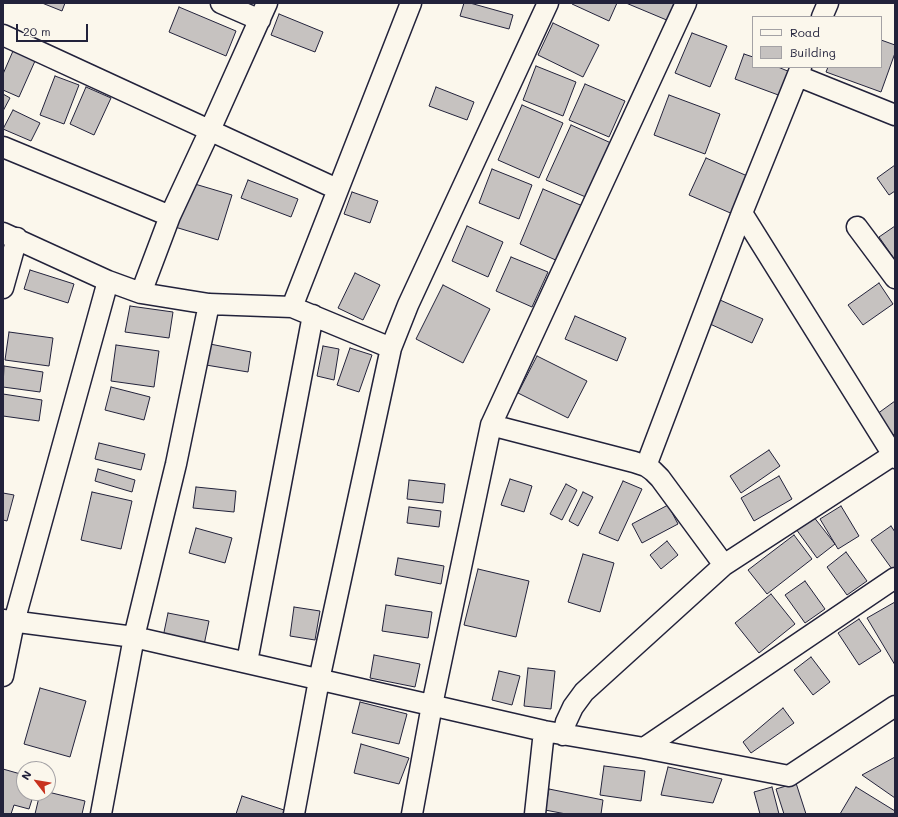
<!DOCTYPE html>
<html>
<head>
<meta charset="utf-8">
<style>
  body { margin:0 }
  #map { position:relative; width:898px; height:817px; overflow:hidden; background:#fbf7ec; font-family:Mali,sans-serif }
  canvas { display:block }
  .frame { position:absolute; inset:0; border:4px solid #22223b; pointer-events:none }
  .legend { position:absolute; left:752px; top:16px; width:130px; height:52px; box-sizing:border-box; background:#fbf7ec; border:1px solid #a4a2a5; margin:0; padding:5px 7px; list-style:none; font-size:12px; color:#22223b }
  .legend li { display:flex; align-items:center; gap:8px; height:20px }
  .legend b { width:20px; border:1px solid #a4a2a5 }
  .north { position:absolute; left:16px; top:761px; width:40px; height:40px; box-sizing:border-box; background:#fbf7ec; border:1px solid #a4a2a5; border-radius:50%; rotate:301deg; font-size:11px; font-weight:700; line-height:16px; text-align:center; color:#22223b }
  .north::after { content:''; display:block; margin:auto; width:14px; height:18px; background:#c8321e; clip-path:polygon(50% 0,100% 100%,50% 72%,0 100%) }
  .scale { position:absolute; left:16px; top:24px; width:72px; height:18px; box-sizing:border-box; border:2px solid #22223b; border-top:0; padding-left:5px; font-size:12px; line-height:14px; white-space:nowrap; color:#22223b; -webkit-text-stroke:3px #fbf7ec; paint-order:stroke }
</style>
</head>
<body>
<div id="map">
<canvas width="898" height="817"></canvas>
<div class="frame"></div>
<ul class="legend">
<li><b style="height:5px;background:#fbf7ec"></b>Road</li>
<li><b style="height:11px;background:#c6c2c0"></b>Building</li>
</ul>
<div class="north">N</div>
<div class="scale">20 m</div>
</div>
<script>
const ctx = document.querySelector('canvas').getContext('2d');
ctx.lineJoin = 'round';
function paint(path, color) { ctx.fillStyle = color; ctx.fill(path, 'evenodd'); }
const shape = rows => new Path2D(rows.map(r => 'M' + r).join(''));
function strokePath(path, color, width, dash) { ctx.strokeStyle = color; ctx.lineWidth = width; ctx.lineCap = dash ? 'butt' : 'round'; ctx.setLineDash(dash || []); ctx.stroke(path); }
const building = shape([
  [42,3,65,3,62,11,42,3],
  [464,3,470,3,513,15,509,29,460,16,464,3],
  [572,3,617,3,609,21,572,4,572,3],
  [626,3,677,3,669,21,626,3],
  [179,7,236,31,226,56,169,32,179,7],
  [279,14,323,32,315,52,271,35,279,14],
  [553,23,599,45,583,77,538,55,553,23],
  [692,33,727,46,710,87,675,73,692,33],
  [881,40,895,45,895,53,881,92,826,72,828,67,881,67,881,40],
  [13,51,35,61,19,97,3,90,3,74,13,51],
  [744,54,753,57,753,67,778,67,790,72,781,96,735,79,744,54],
  [536,66,576,82,563,116,523,100,536,66],
  [55,76,79,85,64,124,40,115,55,76],
  [585,84,625,101,609,137,569,120,585,84],
  [86,87,111,98,94,135,70,124,86,87],
  [436,87,474,102,467,120,429,106,436,87],
  [3,94,10,98,3,111,3,94],
  [669,95,720,114,705,154,654,135,669,95],
  [522,105,563,123,539,178,498,160,522,105],
  [13,110,40,123,31,141,3,129,13,110],
  [571,125,611,143,588,198,546,180,571,125],
  [706,158,752,178,735,215,689,195,706,158],
  [895,165,895,191,889,195,877,178,895,165],
  [492,169,532,185,519,219,479,203,492,169],
  [248,180,298,199,291,217,241,198,248,180],
  [188,182,232,195,218,240,175,227,188,182],
  [543,189,585,207,560,262,520,244,543,189],
  [352,192,378,201,370,223,344,214,352,192],
  [467,226,503,242,488,277,452,261,467,226],
  [895,226,895,260,879,237,895,226],
  [511,257,548,272,532,307,496,291,511,257],
  [30,270,74,284,68,303,24,289,30,270],
  [355,273,380,285,363,320,338,308,355,273],
  [879,283,893,304,863,325,848,305,879,283],
  [443,285,490,309,463,363,416,339,443,285],
  [720,300,763,319,752,343,710,324,720,300],
  [130,306,173,312,169,338,125,332,130,306],
  [575,316,626,338,617,361,565,339,575,316],
  [9,332,53,338,49,366,5,360,9,332],
  [210,344,251,352,248,372,206,365,210,344],
  [116,345,159,351,154,387,111,381,116,345],
  [323,346,339,349,334,380,317,376,323,346],
  [350,348,372,355,359,392,337,385,350,348],
  [537,356,587,381,568,418,518,393,537,356],
  [4,366,43,372,40,392,3,387,4,366],
  [111,387,150,397,144,420,105,410,111,387],
  [3,394,42,400,39,421,3,416,3,394],
  [895,401,895,434,893,435,877,414,895,401],
  [99,443,145,454,141,470,95,459,99,443],
  [769,450,780,466,741,493,730,476,769,450],
  [98,469,135,480,132,492,95,481,98,469],
  [779,476,792,499,754,521,741,498,779,476],
  [510,479,532,486,524,512,501,505,510,479],
  [409,480,445,484,443,503,407,499,409,480],
  [623,481,642,489,618,541,599,533,623,481],
  [566,484,577,490,562,520,550,514,566,484],
  [196,487,236,491,234,512,193,508,196,487],
  [92,492,132,501,121,549,81,540,92,492],
  [583,492,593,497,578,526,569,521,583,492],
  [3,493,14,495,7,521,3,520,3,493],
  [668,505,678,524,642,543,632,524,668,505],
  [841,506,859,536,838,549,820,519,841,506],
  [409,507,441,511,439,527,407,523,409,507],
  [813,516,835,544,817,558,796,529,813,516],
  [891,526,895,532,895,566,892,569,871,540,891,526],
  [196,528,232,538,225,563,189,553,196,528],
  [794,535,812,559,767,594,748,570,794,535],
  [667,541,678,555,661,569,650,555,667,541],
  [846,552,867,581,847,595,827,567,846,552],
  [583,554,614,563,600,612,568,602,583,554],
  [398,558,444,566,441,584,395,575,398,558],
  [478,569,529,581,516,637,464,625,478,569],
  [805,581,825,609,805,623,785,595,805,581],
  [771,594,795,624,759,653,735,623,771,594],
  [895,602,895,665,867,618,895,602],
  [386,605,432,612,428,638,382,631,386,605],
  [294,607,320,611,315,640,290,636,294,607],
  [168,613,209,621,204,645,163,637,168,613],
  [859,619,881,651,859,665,838,633,859,619],
  [374,655,420,664,415,687,370,678,374,655],
  [811,657,830,682,813,695,794,670,811,657],
  [528,668,555,671,551,709,524,706,528,668],
  [499,671,520,676,512,705,492,700,499,671],
  [40,688,86,701,70,757,24,744,40,688],
  [360,702,407,714,399,744,352,733,360,702],
  [783,708,794,723,751,753,743,742,783,708],
  [361,744,409,758,399,784,354,773,361,744],
  [895,757,895,798,862,775,895,757],
  [604,766,645,771,641,801,600,795,604,766],
  [668,767,722,779,713,803,661,795,668,767],
  [3,769,24,775,24,793,34,793,29,809,14,805,11,814,3,814,3,769],
  [796,783,806,814,784,814,776,789,796,783],
  [772,787,779,814,760,814,754,792,772,787],
  [856,787,895,811,895,814,840,814,856,787],
  [549,789,603,800,601,814,566,814,545,810,549,789],
  [48,792,85,801,82,814,35,814,40,793,48,792],
  [242,796,284,810,283,814,236,814,242,796]
]);
const street = shape([
  [221,3,260,20],
  [822,17,828,3],
  [3,35,337,189],
  [798,76,895,115],
  [3,147,170,216,210,130,267,3],
  [742,213,893,455,895,454],
  [857,227,895,278],
  [3,233,108,281,141,293,209,304,292,307,391,348],
  [3,288,17,238],
  [141,293,170,216],
  [292,307,411,3],
  [491,425,634,462,646,466,653,471,660,478,724,565],
  [646,466,742,213,801,67],
  [3,620,134,637,544,731,644,748,789,776,895,706],
  [247,662,313,315],
  [3,676,14,622,108,281],
  [563,735,566,722,573,707,584,692,724,565,893,455,895,458],
  [644,748,895,578],
  [101,814,134,637,176,464,209,304],
  [294,814,319,680,391,348,408,305,548,3],
  [412,814,432,705,491,425,686,3],
  [535,814,544,731]
]);
paint(building, '#c6c2c0');
strokePath(building, '#22223b', 1);
strokePath(street, '#22223b', 23);
strokePath(street, '#fbf7ec', 20);
</script>
</body>
</html>
